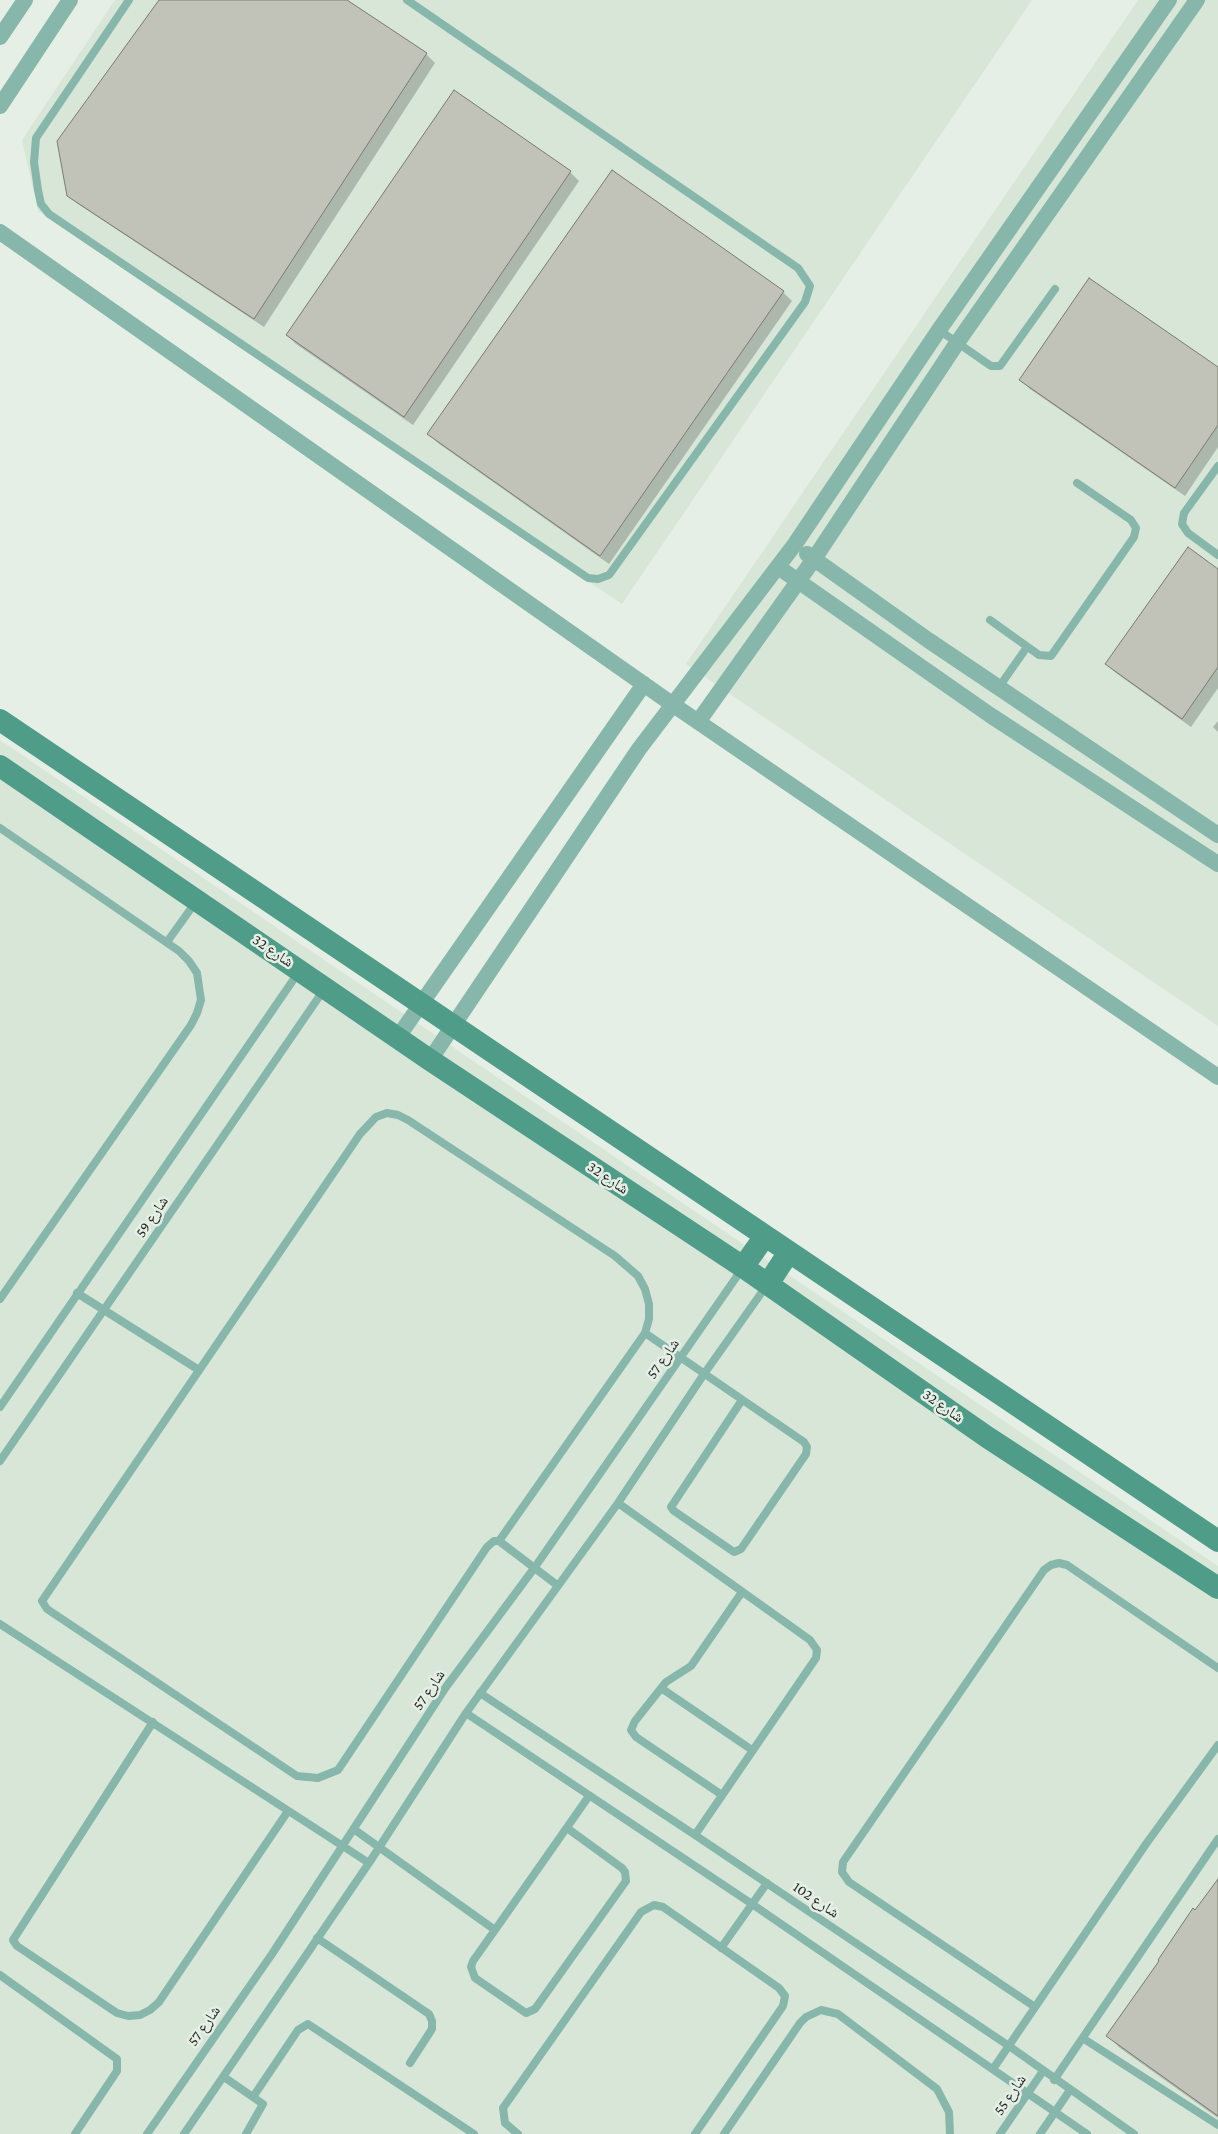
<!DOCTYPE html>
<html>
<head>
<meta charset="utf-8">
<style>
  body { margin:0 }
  canvas { display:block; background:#e6efe6 }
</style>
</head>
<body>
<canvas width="1218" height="2134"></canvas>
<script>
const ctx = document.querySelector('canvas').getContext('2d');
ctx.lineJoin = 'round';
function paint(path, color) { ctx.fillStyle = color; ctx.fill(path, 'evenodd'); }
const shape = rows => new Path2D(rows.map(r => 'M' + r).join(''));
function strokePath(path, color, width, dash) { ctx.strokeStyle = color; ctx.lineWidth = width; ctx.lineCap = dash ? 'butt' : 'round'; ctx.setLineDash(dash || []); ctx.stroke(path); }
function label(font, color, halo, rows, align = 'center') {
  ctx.font = font + ' "Crimson Pro","Noto Naskh Arabic",serif'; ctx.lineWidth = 5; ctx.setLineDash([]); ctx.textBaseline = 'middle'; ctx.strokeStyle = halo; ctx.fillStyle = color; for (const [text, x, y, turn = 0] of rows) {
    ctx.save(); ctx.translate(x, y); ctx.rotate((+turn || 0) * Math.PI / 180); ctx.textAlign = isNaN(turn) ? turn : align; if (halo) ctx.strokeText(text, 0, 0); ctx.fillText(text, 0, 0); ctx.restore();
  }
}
const built = shape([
  [115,0,1032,0,622,604,38,211,22,140],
  [1138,0,1218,0,1218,1026,686,664],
  [0,740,1218,1566,1218,2134,0,2134]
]);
const shadow = shape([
  [161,0,345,0,426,54,435,63,264,327,78,204,68,195],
  [612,171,783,292,792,301,609,564,438,443,429,434],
  [570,172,579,181,413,425,296,344,287,335],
  [1218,368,1218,447,1185,496,1030,389,1021,380],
  [1218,570,1218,688,1191,727,1116,673,1107,664],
  [1218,721,1218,732,1213,727],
  [1218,1882,1218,2118,1120,2048,1108,2036]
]);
const building = shape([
  [159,0,347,0,427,53,254,319,67,196,57,141,159,0],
  [454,90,571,171,404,417,286,335,454,90],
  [612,170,784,291,600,556,427,434,612,170],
  [1089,278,1218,367,1218,425,1175,488,1019,380,1089,278],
  [1188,547,1218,569,1218,667,1182,719,1105,664,1188,547],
  [1218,1879,1218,2116,1106,2036,1159,1961,1158,1960,1193,1908,1195,1910,1218,1879]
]);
const lane = shape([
  [129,0,36,138,34,162,38,190,41,204,49,214,588,578,598,579,609,575,805,302,810,286,798,268,407,0],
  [939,330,991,366,1000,366,1055,289],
  [1218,466,1184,513,1182,524,1188,533,1218,555],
  [990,620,1039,655,1051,656,1134,537,1136,528,1131,520,1077,483],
  [999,687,1027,647],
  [0,828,179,951,189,961,197,973,201,1000,197,1013,191,1025,0,1299],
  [167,942,195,903],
  [77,1293,199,1370],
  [645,1333,804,1442,807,1447,806,1454,741,1549,734,1552,674,1511,671,1507,742,1400],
  [0,1407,298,973],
  [0,1461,323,991],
  [618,1503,810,1640,817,1650,816,1658,695,1835],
  [499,1541,494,1541,487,1547,338,1770,318,1778,297,1776,288,1770,47,1609,42,1601,360,1134,376,1117,387,1113,398,1115,408,1120,615,1256,638,1276,645,1289,649,1304,649,1319,645,1333,499,1541,557,1585],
  [0,1624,369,1863],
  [661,1688,752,1750],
  [480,1693,695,1835,1009,2046,1134,2134],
  [466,1713,752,1904,1087,2134],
  [153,1722,13,1940,17,1946,117,2013,128,2016,140,2015,150,2010,159,2002,288,1811],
  [722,1795,636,1737,631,1730,635,1721,666,1682,691,1666,742,1592],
  [567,1828,622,1868,625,1872,626,1881,535,2009,526,2013,475,1978,471,1967,473,1961,495,1930,589,1796],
  [355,1830,495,1930],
  [317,1938,429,2014,432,2021,432,2029,410,2063],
  [721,1948,767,1883],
  [0,1975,117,2059,117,2071,75,2134],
  [1035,2007,849,1882,842,1872,843,1862,1044,1570,1051,1565,1059,1563,1067,1565,1218,1668],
  [1084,2039,1218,2125],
  [993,2069,1146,1844,1218,1745],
  [224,2077,263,2104,246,2134],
  [1054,2080,1218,1839],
  [253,2097,298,2030,308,2024,474,2134],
  [147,2134,272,1954,446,1687,535,1567,742,1269],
  [184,2134,369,1863,466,1713,618,1503,704,1374,767,1285],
  [518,2134,505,2123,503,2108,641,1912,654,1905,663,1907,779,1988,785,1996,783,2006,695,2134],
  [724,2134,800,2023,806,2017,821,2010,838,2014,937,2089,949,2112,950,2134],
  [1000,2134,1043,2071],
  [1040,2134,1070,2090]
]);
const street = shape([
  [0,37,25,0],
  [0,106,70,0],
  [0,232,672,704,1218,1077],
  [807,554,928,640,1218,835],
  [778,567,990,715,1218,864],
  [698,722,814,559,957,343,1197,0],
  [398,1037,644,684],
  [430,1060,639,749,795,544,939,330,1169,0]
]);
const secondary = shape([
  [0,720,1218,1541],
  [0,766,430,1060,743,1267,987,1437,1218,1588],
  [743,1267,765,1236],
  [768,1284,789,1252]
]);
const streetNames = [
  ["شارع 32",273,951,34],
  ["شارع 32",608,1178,34],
  ["شارع 59",152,1217,-56],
  ["شارع 57",663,1359,-55],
  ["شارع 32",943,1406,35],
  ["شارع 57",429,1690,-56],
  ["شارع 102",816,1900,34],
  ["شارع 57",204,2026,-55],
  ["شارع 55",1010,2095,-56]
];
paint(built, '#d7e6d7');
paint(shadow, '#0003');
paint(building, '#c1c3b8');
strokePath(building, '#7a7c71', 1);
strokePath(lane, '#87b7aa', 8);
strokePath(street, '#87b7aa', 16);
strokePath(secondary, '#4f9c89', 22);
label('15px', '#222622', '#e6efe6', streetNames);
</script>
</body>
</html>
